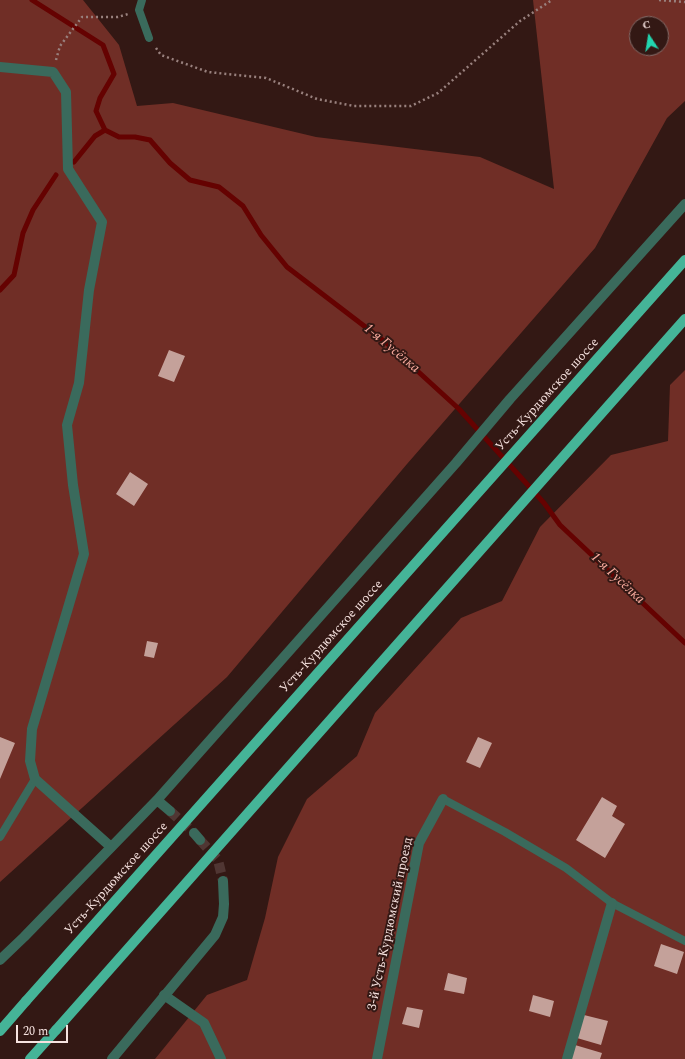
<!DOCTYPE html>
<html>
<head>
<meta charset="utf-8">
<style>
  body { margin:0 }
  #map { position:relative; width:685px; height:1059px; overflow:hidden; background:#331814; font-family:Spectral,serif }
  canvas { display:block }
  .north { position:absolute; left:629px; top:16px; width:40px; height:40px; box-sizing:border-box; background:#331814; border:1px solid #816966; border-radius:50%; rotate:348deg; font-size:11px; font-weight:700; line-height:16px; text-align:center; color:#f7e3e0 }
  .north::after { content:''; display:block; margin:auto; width:14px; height:18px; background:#22d5af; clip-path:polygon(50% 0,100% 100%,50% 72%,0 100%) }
  .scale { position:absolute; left:16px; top:1025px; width:52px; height:18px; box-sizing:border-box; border:2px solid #f7e3e0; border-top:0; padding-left:5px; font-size:12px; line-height:14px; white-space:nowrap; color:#f7e3e0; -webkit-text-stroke:3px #331814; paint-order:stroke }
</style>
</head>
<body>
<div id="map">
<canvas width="685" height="1059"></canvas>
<div class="north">С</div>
<div class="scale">20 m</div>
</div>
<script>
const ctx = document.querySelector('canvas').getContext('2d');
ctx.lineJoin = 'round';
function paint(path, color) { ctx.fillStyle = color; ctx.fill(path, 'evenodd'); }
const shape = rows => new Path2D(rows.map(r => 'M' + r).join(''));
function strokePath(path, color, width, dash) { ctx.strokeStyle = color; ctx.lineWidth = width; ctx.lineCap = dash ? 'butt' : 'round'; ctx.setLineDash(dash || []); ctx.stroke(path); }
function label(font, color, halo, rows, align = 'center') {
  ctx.font = font + ' Spectral,serif'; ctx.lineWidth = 4; ctx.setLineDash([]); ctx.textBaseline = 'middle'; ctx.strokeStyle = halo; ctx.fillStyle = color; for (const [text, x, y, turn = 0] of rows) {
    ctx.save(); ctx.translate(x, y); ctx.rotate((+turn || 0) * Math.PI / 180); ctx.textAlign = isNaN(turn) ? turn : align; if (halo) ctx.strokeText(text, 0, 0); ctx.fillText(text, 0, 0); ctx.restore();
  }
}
const green = shape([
  [0,0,83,0,119,45,137,106,173,103,316,137,480,157,554,189,533,0,685,0,685,101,667,118,595,248,407,464,227,677,0,882],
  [637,24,661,24,661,48,637,48],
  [685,370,685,1059,155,1059,207,995,247,980,265,918,278,857,307,799,357,756,375,713,461,618,502,601,540,527,611,455,668,441,670,385]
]);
const stream = shape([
  [32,0,103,45,114,74,100,98,96,111,105,130],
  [105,130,119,137,135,137,150,140,170,163,190,180,219,187,243,206,261,235,287,267,389,345,459,409,544,503,560,525,685,643],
  [74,162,95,136,105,130],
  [0,290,14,275,23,233,33,210,56,175]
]);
const building = shape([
  [169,350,185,356,174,382,158,376],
  [130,472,148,484,134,506,116,494],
  [147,641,158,643,154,658,144,656],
  [0,737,15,743,0,779],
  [478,737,492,743,480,768,466,762],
  [602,797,617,806,612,816,625,824,605,858,576,840],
  [661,944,684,952,677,974,654,966],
  [448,973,467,978,464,994,444,990],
  [533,995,554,1001,550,1017,529,1011],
  [407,1007,423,1010,419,1028,402,1024],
  [584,1015,608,1021,601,1045,577,1038],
  [575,1045,602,1053,600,1059,571,1059]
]);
const tertiaryTunnel = shape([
  [170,811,194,833],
  [200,840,218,860,223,881]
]);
const path = shape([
  [659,0,685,2],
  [156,48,161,55,208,72,266,78,317,99,354,106,411,106,438,93,520,21,552,0],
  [56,60,60,46,82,17,118,17,128,14]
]);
const service = shape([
  [142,0,139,10,149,38],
  [443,799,505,832,566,868,612,903,685,941],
  [0,837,35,779]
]);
const minor = shape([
  [0,67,53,72,66,92,68,169,102,222,89,290,79,383,67,425,73,485,84,554,32,729,30,761,35,779,111,847],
  [164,995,204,1023,221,1059],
  [377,1059,419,843,443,799],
  [567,1059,612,903]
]);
const tertiary = shape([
  [157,800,170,811],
  [194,833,200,840],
  [0,960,24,937,157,800,456,463,510,399,685,204],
  [112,1059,215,935,223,917,224,904,223,881]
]);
const primary = shape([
  [0,1031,26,1001],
  [30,1059,56,1030]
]);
const primaryBridge = shape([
  [26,1001,685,260],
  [56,1030,685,319]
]);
const streetNames = [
  ["Усть-Курдюмское шоссе",548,395,-48],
  ["Усть-Курдюмское шоссе",332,637,-48],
  ["Усть-Курдюмское шоссе",117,879,-48],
  ["3-й Усть-Курдюмский проезд",391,924,-78]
];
const waterNames = [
  ["1-я Гусёлка",391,349,40],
  ["1-я Гусёлка",617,579,43]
];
paint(green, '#702e26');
strokePath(stream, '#650201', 5);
paint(building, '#c4a19a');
strokePath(tertiaryTunnel, '#503633', 10, [10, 5]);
strokePath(path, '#99817e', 2.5, [2, 3]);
strokePath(service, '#3a6a5c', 8);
strokePath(minor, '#3a6a5c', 10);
strokePath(tertiary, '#3a6a5c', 10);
strokePath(primary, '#45b498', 10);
strokePath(primaryBridge, '#45b498', 10);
label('13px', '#f7e3e0', '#331814', streetNames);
label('italic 14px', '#f9ab9e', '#331814', waterNames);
</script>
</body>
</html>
